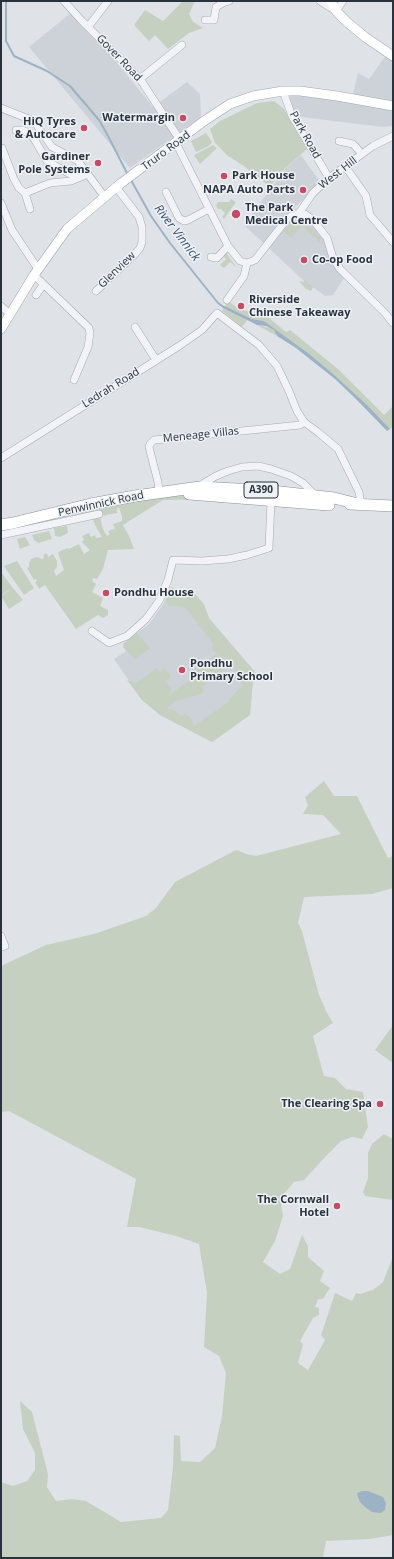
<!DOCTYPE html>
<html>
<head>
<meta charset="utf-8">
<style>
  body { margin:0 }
  #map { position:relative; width:394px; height:1559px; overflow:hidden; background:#dfe3e7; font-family:"Open Sans",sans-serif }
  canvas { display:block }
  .frame { position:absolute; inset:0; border:2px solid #29323d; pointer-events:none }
</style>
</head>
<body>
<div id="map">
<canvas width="394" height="1559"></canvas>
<div class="frame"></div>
</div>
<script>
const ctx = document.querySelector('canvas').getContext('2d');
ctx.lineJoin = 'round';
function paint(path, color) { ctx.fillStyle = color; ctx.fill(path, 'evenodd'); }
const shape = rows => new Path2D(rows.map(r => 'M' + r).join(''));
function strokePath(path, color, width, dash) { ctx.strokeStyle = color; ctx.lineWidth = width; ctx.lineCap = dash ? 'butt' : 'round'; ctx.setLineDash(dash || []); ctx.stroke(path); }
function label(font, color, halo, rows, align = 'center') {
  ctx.font = font + ' "Open Sans",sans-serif'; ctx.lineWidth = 3; ctx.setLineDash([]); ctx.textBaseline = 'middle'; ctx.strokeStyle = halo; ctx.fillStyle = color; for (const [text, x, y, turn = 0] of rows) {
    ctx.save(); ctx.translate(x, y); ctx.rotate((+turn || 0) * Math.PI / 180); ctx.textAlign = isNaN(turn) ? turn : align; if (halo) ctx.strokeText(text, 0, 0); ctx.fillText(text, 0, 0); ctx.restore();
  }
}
const built = shape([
  [72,12,123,70,153,107,187,82,200,94,201,117,130,168,29,47],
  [389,51,393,53,393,126,382,127,293,116,289,102,291,93,351,102,358,73,369,79],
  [301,155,321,183,294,208,327,238,332,261,344,278,333,295,325,296,303,280,244,225,285,169],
  [168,593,191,610,253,680,250,715,212,742,160,715,142,700,114,659,126,651,123,647,124,643,149,624,162,606]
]);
const green = shape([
  [183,1,195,1,189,14,193,22,203,28,189,33,168,49,155,35,149,41,134,25,145,10,163,21],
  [274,101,284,109,307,149,281,172,270,187,244,166,228,156,215,143,210,129,220,121,257,103],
  [206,133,212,142,209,146,196,152,191,141],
  [213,145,217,148,200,164,194,155],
  [231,199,236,202,224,219,222,217,225,213,221,209,218,209,216,206,218,202,229,202],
  [304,220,320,237,321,243,302,226,291,238,283,231,291,222],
  [226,252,229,257,237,268,230,262,224,268,220,265,226,259,223,255],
  [304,279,313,287,311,291,306,289,299,281,304,282],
  [228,301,238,308,260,316,263,310,269,318,286,332,290,330,338,369,384,415,393,406,393,427,390,429,367,405,331,372,308,353,264,321,252,319,225,306],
  [224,307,247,320,242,327,222,311],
  [257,325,270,328,274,330,277,336],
  [178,496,230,499,163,500,123,525,130,538,134,549,108,550,103,569,97,579,93,578,92,581,96,584,92,592,103,598,100,606,108,610,108,615,103,618,98,615,76,629,45,585,39,589,35,582,37,581,36,579,34,580,27,568,29,567,29,563,31,559,37,557,42,559,44,558,43,555,47,553,48,557,53,554,57,561,57,567,54,571,56,576,64,570,58,553,60,551,68,548,69,549,79,544,84,554,90,550,82,542,84,539,82,536,89,533,91,537,95,535,96,538,102,537,95,525,93,519,100,517,103,529,107,536,110,534,108,532,110,530,115,529,113,524,122,521,122,516,119,508,117,508,117,513,106,515,105,516,103,515,101,510,43,523,43,522,89,511,89,509,144,499],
  [67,526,68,533,60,537,55,536,54,528],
  [49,531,52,539,38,543,34,540,32,535],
  [25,537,30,545,20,549,17,539],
  [17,561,34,588,24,595,4,566],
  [1,572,13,588,1,595],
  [171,587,182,591,193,592,204,604,209,618,256,673,253,680,250,715,212,742,160,715,142,700,127,680,136,683,157,668,160,672,164,668,171,677,165,681,172,690,169,692,170,694,194,677,191,674,216,654,227,667,202,687,204,691,202,694,176,701,166,709,172,709,182,716,185,714,191,718,194,726,228,702,230,698,242,686,241,677,234,669,232,662,219,656,212,649,213,644,189,612,182,606,169,606,166,601,168,593],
  [13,588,23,600,9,609,1,596],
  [137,633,150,648,135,659,123,647,124,643],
  [324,781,334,796,357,796,388,858,393,856,393,888,372,894,304,897,298,923,302,931,319,995,327,1013,333,1023,313,1036,324,1076,335,1078,346,1089,363,1092,368,1127,362,1139,352,1137,341,1141,328,1154,304,1180,294,1182,284,1194,281,1206,283,1216,275,1241,263,1262,280,1274,290,1269,302,1235,308,1246,308,1257,324,1271,320,1281,330,1288,323,1299,318,1299,315,1307,319,1308,319,1315,313,1318,300,1341,303,1344,298,1363,308,1370,325,1340,321,1335,335,1293,352,1301,356,1293,360,1294,373,1290,383,1282,393,1256,392,1270,393,1273,393,1535,370,1539,326,1541,323,1558,1,1558,1,1482,13,1486,27,1481,35,1470,35,1453,23,1429,20,1401,32,1412,48,1474,47,1487,56,1501,72,1499,86,1501,121,1522,161,1518,168,1510,173,1467,174,1435,180,1436,181,1461,200,1462,215,1448,222,1416,226,1373,219,1356,204,1347,207,1293,199,1244,176,1236,139,1227,127,1227,136,1179,9,1111,1,1112,1,966,46,945,94,934,146,916,156,908,175,882,234,851,237,850,246,854,256,856,341,834,323,815,303,814,308,805,305,797],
  [393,1025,393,1063,375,1050],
  [384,1134,393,1139,393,1200,365,1196,363,1192,368,1178,368,1153,372,1144]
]);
const water = shape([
  [225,306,252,319,264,321,308,353,331,372,367,405,390,429,387,431,357,400,335,379,296,348,277,336,274,330,266,326,257,325,227,310,224,307],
  [362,1491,368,1491,383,1497,386,1503,385,1510,381,1513,372,1512,365,1507,360,1502,358,1497,357,1493]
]);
const stream = shape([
  [6,1,6,41,14,56,47,71,70,86,99,120,107,134,128,175],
  [131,180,151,216,170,243,218,303,225,308]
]);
const minor = shape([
  [64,1,81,20,140,79,180,140],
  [320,1,336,11,343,1],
  [205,20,214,20,216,7,223,3,229,1],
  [88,27,108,1],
  [140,79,182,45],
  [283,91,292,116,329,178],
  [1,108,34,121,52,147,78,161,104,196],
  [16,130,22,130,28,133,33,137,47,161,77,178],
  [339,141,353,144,362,154],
  [176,143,228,246,240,261,247,263],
  [2,148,14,179,19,188,25,193],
  [345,166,366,196,370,215,393,242],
  [166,192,179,218,184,221,188,220,209,209],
  [1,203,12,230,38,269],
  [30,209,25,193,50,183,71,181,88,174],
  [299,213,313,193,329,178,373,146,393,136],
  [211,257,217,258,228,246],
  [247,263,255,260,287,219,294,214,305,214,313,220,327,238,333,258,340,269,385,313,393,323],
  [34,275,89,328,90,333,88,347,74,380],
  [96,291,134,255,140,248,142,242,142,227,139,217,116,187],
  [36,295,43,285],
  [227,300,244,276,247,263],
  [1,306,10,314],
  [135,327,156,360],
  [1,458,179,346,202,330,217,313,259,345,277,366,289,391,297,411,304,422,319,433,338,449,359,492,361,504],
  [200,487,204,483,216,476,228,471,242,467,258,466,271,469,291,476,303,483,316,496],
  [159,492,158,482,149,447,150,444,154,440,300,425,304,422],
  [1,535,99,514],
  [92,631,109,643,127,636,146,619,159,601,168,580,173,560,202,561,228,559,247,555,269,548,271,500],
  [1,936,5,946,1,947]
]);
const major = shape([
  [331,1,336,11,347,22,365,37,393,56],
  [1,329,34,275,67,229,120,184,204,121,230,104,253,96,283,91,300,91,337,96,393,106]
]);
const highway = shape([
  [189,494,329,505],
  [350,504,393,506],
  [1,525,13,523,91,504,135,496,200,487,272,491,334,498,358,504]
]);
const markers = [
  [183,118,4,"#c44c65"],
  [84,128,4,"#c44c65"],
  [98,163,4,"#c44c65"],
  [224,176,4,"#c44c65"],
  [303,190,4,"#c44c65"],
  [236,214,5,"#c44c65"],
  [304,260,4,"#c44c65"],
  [241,306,4,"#c44c65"],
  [106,593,4,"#c44c65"],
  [182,670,4,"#c44c65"],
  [380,1104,4,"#c44c65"],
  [337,1206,4,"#c44c65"]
];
const shields = [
  [261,490,34]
];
const shieldNames = [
  ["A390",261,490]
];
const streetNames = [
  ["Gover Road",119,58,46],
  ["Park Road",305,135,61],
  ["Truro Road",166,151,-37],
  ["West Hill",338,173,-38],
  ["Glenview",117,270,-44],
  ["Ledrah Road",111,388,-32],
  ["Meneage Villas",201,435,-6],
  ["Penwinnick Road",101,504,-12]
];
const poiNames = [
  ["Watermargin",175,118],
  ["HiQ Tyres",76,122],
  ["& Autocare",76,135],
  ["Gardiner",90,157],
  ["Pole Systems",90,170],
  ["Park House",232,176,"left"],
  ["NAPA Auto Parts",295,190],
  ["The Park",245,208,"left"],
  ["Medical Centre",245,221,"left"],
  ["Co-op Food",312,260,"left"],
  ["Riverside",249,300,"left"],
  ["Chinese Takeaway",249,313,"left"],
  ["Pondhu House",114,593,"left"],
  ["Pondhu",190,664,"left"],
  ["Primary School",190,677,"left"],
  ["The Clearing Spa",372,1104],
  ["The Cornwall",329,1200],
  ["Hotel",329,1213]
];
const waterNames = [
  ["River Vinnick",177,233,53]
];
paint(built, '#cdd2d9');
paint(green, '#c6d0c1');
paint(water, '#9cb2c5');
strokePath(stream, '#9cb2c5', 2);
strokePath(minor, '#a5aab1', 8);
strokePath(major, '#9fa8b2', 10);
strokePath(highway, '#88919d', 12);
strokePath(minor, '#f1f3f6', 7);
strokePath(major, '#fff', 9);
strokePath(highway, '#fff', 11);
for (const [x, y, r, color] of markers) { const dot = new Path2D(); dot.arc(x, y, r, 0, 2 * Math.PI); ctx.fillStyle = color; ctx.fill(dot); strokePath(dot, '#eef1f5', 1.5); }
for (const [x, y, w] of shields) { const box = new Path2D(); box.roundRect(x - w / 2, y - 8, w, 16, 3); ctx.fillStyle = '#eef1f5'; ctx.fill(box); strokePath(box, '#29323d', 1); }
label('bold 10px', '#29323d', null, shieldNames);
label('11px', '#29323d', '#eef1f5', streetNames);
label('bold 11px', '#29323d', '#eef1f5', poiNames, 'right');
label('italic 12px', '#36526e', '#eef1f5', waterNames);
</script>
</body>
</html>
